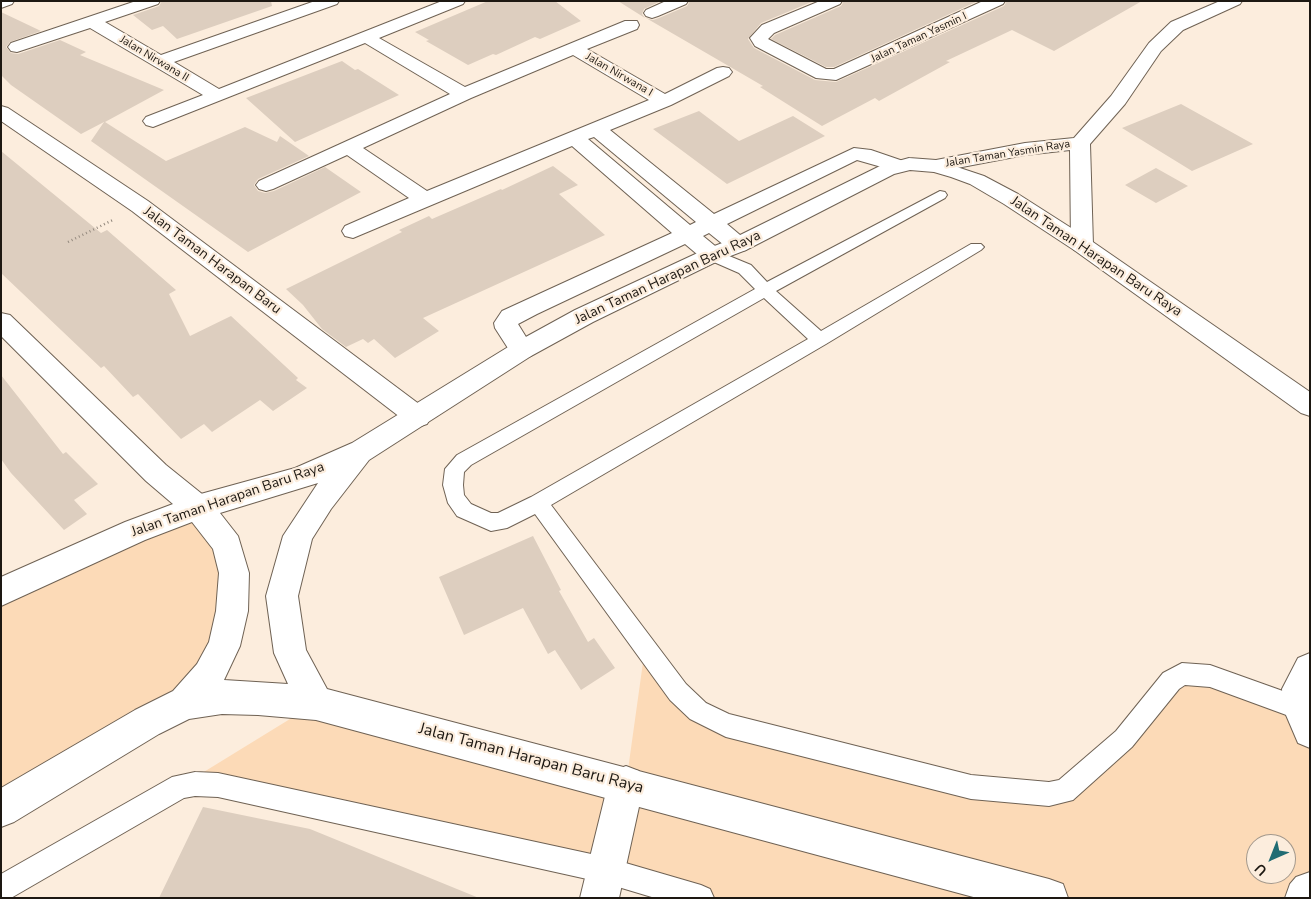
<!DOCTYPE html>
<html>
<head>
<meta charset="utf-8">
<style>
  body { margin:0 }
  #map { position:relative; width:1311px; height:899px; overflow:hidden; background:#fceddd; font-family:"Nunito Sans",sans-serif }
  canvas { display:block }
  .frame { position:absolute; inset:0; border:2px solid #1d1812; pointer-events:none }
  .north { position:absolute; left:1246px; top:834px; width:50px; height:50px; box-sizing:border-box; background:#fceddd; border:1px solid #a3988c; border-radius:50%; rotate:224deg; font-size:14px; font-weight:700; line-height:20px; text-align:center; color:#1d1812 }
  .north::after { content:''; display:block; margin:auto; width:18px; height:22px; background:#216c73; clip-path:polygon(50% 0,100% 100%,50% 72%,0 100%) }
</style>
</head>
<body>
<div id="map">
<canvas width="1311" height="899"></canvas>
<div class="frame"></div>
<div class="north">U</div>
</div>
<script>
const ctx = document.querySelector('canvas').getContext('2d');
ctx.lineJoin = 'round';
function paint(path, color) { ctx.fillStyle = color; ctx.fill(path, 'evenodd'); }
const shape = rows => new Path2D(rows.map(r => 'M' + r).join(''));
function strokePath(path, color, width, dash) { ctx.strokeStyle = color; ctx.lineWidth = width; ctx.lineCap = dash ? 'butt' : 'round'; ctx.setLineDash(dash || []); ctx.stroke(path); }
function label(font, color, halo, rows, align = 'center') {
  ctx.font = font + ' "Nunito Sans",sans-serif'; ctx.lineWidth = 4.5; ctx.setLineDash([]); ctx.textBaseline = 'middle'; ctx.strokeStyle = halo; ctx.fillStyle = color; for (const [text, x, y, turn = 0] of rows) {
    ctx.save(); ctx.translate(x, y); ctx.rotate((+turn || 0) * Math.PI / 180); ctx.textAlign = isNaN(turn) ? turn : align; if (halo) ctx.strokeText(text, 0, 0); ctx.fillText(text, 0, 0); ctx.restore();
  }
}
const green = shape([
  [197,507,227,545,209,675,1,811,1,592],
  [645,648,698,711,1049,794,1182,674,1300,708,1310,669,1310,891,1304,898,701,898,181,786,316,703,626,784],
  [1256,844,1286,844,1286,874,1256,874]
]);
const building = shape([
  [162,1,271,1,272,6,177,39,163,26,152,30,133,15,159,6],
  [488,1,555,1,581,21,540,39,535,37,496,55,493,54,468,65,426,41,429,40,415,32],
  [618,1,661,1,644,9,642,14,645,18],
  [690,1,814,1,761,23,748,39,754,48,815,80,836,82,1004,6,1007,1,1142,1,1054,51,1012,30,946,61,950,62,879,101,875,98,822,126,760,87,763,86,646,18,653,20,659,18,687,6],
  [844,1,978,1,834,67,826,67,771,39,775,35,841,6],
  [1,12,41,31,10,42,6,47,11,53,18,54,60,40,86,52,80,55,164,90,105,122,166,161,245,127,277,142,280,136,309,156,258,179,254,185,258,191,265,193,274,191,325,167,361,192,248,252,91,141,104,122,81,134,11,85,1,75],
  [342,61,355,70,358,69,399,95,295,142,246,98],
  [1181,104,1253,144,1192,171,1122,128],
  [699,111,739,141,793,116,825,136,727,184,653,129],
  [1,151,101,233,107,230,176,290,169,294,190,336,231,316,298,378,296,380,307,388,273,411,260,400,212,432,204,424,181,439,138,394,133,397,104,366,101,368,1,273],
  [553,166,578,185,559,194,605,235,423,318,439,331,395,358,374,339,368,343,363,339,346,347,322,329,303,305,286,289,402,232,399,230,429,216,432,219,501,189,502,190],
  [1156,168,1188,186,1156,203,1125,185],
  [1,375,63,454,66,452,98,484,74,500,87,514,64,530,11,473,1,459],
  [533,536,561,590,559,591,588,642,594,638,615,668,581,690,555,650,548,654,523,608,464,635,439,577],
  [203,807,310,829,479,898,159,898]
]);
const path = shape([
  [68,242,113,220]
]);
const lane = shape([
  [940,191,945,192,947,195,945,198,776,291,821,331,971,244,981,244,984,247,981,250,826,344,551,505,686,684,706,703,729,714,971,775,1049,782,1059,780,1066,774,1116,731,1163,673,1182,663,1210,665,1308,700,1310,704,1308,716,1300,720,1210,687,1185,685,1179,689,1132,747,1073,800,1049,806,971,799,726,737,690,719,670,700,535,514,507,528,491,531,457,516,448,503,443,485,445,469,457,455,755,289,739,273,707,259,704,255,707,251,717,251,751,265,767,282,940,191],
  [764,298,808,339,531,497,498,513,491,513,471,504,464,495,463,485,464,472,471,465,764,298],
  [195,772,218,773,605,857,701,885,710,889,714,898,655,898,605,883,218,797,195,796,184,798,11,898,1,898,1,874,172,777,195,772]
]);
const street = shape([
  [1,1,14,1,12,4,1,8,1,1],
  [136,1,160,1,158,4,105,22,161,55,315,1,339,1,337,4,174,62,219,89,442,1,465,1,463,4,379,38,465,87,625,21,637,21,639,25,637,29,587,49,665,94,717,68,723,67,729,68,732,72,729,76,671,105,610,130,714,214,854,148,871,150,906,162,909,166,906,170,899,172,857,160,727,224,746,240,749,245,746,250,738,252,730,250,709,233,703,236,720,250,723,255,720,260,712,262,704,260,685,244,537,314,518,324,534,350,531,356,522,359,513,356,495,328,494,323,502,311,672,233,572,146,353,238,345,236,342,231,345,226,409,198,347,155,273,189,266,191,259,189,256,185,259,181,450,94,365,43,153,127,146,125,143,121,146,117,203,95,90,28,17,52,11,51,8,47,11,43,136,1],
  [573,55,649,100,427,191,363,148,471,98,573,55],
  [594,137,696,222,690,225,588,139,594,137],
  [666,1,688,1,686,4,658,16,652,18,646,16,644,13,646,10,666,1],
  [820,1,842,1,840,4,774,33,768,39,826,69,834,69,983,1,1005,1,1003,4,836,80,816,78,755,46,750,38,762,25,820,1],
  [1220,1,1242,1,1240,4,1183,30,1161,51,1125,104,1090,144,1093,245,1090,250,1082,252,1074,250,1071,245,1070,150,1025,155,936,172,929,170,926,166,929,162,936,160,1025,143,1074,138,1111,96,1149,43,1171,22,1220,1],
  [1,106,8,108,148,201,427,410,431,417,427,424,418,427,409,424,132,211,1,121,1,106],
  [1,313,10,315,166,465,207,498,211,507,207,516,197,519,187,516,146,481,1,336,1,313],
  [626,766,639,771,644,784,619,898,580,898,608,784,613,771,626,766]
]);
const secondary = shape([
  [909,158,936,160,984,176,1018,194,1090,240,1310,392,1310,416,1301,413,1074,250,1004,204,970,184,951,177,934,172,910,170,894,174,746,250,720,260,593,322,531,356,369,460,331,509,312,539,298,596,306,650,327,689,1049,879,1063,884,1068,898,977,898,316,720,258,715,222,714,189,719,159,734,14,822,1,827,1,788,135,710,173,691,197,664,209,642,216,611,219,573,213,549,192,522,145,540,1,606,1,577,125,522,197,495,295,468,352,443,513,344,575,310,704,250,730,240,880,166,909,158],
  [318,483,283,536,266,596,274,653,288,684,224,680,240,646,248,611,249,573,238,536,220,513,318,483],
  [1310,653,1310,748,1298,743,1283,708,1282,689,1298,658,1310,653],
  [1310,872,1310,898,1285,898,1290,884,1296,877,1310,872]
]);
const farStreetnames = [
  ["Jalan Taman Yasmin I",919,38,-25],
  ["Jalan Nirwana II",154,59,31],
  ["Jalan Nirwana I",619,75,30],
  ["Jalan Taman Yasmin Raya",1008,154,-9]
];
const streetNames = [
  ["Jalan Taman Harapan Baru Raya",1096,257,34],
  ["Jalan Taman Harapan Baru",212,261,37],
  ["Jalan Taman Harapan Baru Raya",668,278,-25],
  ["Jalan Taman Harapan Baru Raya",228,500,-19]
];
const nearStreetnames = [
  ["Jalan Taman Harapan Baru Raya",531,759,15]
];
paint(green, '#fcdab7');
paint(building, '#ddcebf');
strokePath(lane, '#6f6254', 2);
strokePath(street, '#6f6254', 2);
strokePath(secondary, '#6f6254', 2);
strokePath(path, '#91877c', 2.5, [1, 3]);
paint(lane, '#fff');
paint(street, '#fff');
paint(secondary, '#fff');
label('11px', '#1d1812', '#fceddd', farStreetnames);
label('14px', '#1d1812', '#fceddd', streetNames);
label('16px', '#1d1812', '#fceddd', nearStreetnames);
</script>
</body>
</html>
